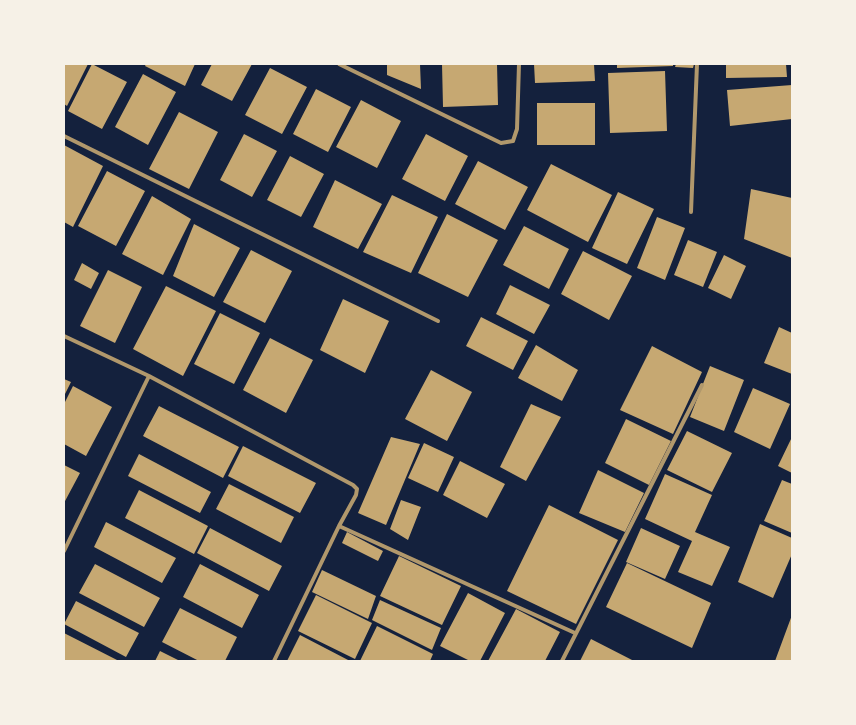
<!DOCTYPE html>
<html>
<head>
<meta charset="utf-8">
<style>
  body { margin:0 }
  #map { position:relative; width:856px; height:725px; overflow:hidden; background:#14213d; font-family:"PT Sans",sans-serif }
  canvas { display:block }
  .frame { position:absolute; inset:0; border:65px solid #f6f1e7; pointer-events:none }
</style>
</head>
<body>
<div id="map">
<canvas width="856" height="725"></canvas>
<div class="frame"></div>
</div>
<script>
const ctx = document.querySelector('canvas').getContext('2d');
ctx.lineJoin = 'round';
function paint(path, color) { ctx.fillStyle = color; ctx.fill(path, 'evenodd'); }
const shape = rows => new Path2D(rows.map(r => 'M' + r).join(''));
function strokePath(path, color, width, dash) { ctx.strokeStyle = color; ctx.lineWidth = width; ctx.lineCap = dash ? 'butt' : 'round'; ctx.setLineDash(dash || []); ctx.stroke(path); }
const building = shape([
  [64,64,88,64,67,106,64,104],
  [92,64,127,82,102,129,68,111],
  [146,64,195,64,185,86,145,66],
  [212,64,252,64,232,101,201,85],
  [387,64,420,64,421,89,387,75],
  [442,64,497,64,498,105,443,107],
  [534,64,594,64,595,81,535,83],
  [617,64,673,64,673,66,617,68],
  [676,64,694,64,693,68,675,67],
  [726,64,786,64,787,77,726,78],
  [270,68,307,87,282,134,245,115],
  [665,71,667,131,610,133,608,73],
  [143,74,176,92,148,145,115,127],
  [792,85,792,119,730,126,727,90],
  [316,89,351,107,328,152,293,134],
  [361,100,401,121,377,168,336,147],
  [537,103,595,103,595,145,537,145],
  [179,112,218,132,189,189,149,169],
  [244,134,277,151,252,197,220,180],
  [426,134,468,156,445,201,402,179],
  [64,145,103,166,73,227,64,222],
  [290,156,324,174,301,217,267,200],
  [478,161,528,187,505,230,455,204],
  [551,164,612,195,588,242,527,210],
  [107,171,145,191,116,246,78,226],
  [335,180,382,204,358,249,313,227],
  [751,189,792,198,792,258,744,239],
  [618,192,654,209,627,264,592,248],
  [392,195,438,217,411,273,363,252],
  [152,196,191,219,163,275,122,254],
  [447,214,498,240,468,297,418,273],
  [657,217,685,228,665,280,637,268],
  [194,224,240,248,214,297,173,276],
  [524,226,569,249,549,289,503,265],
  [688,240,717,252,703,287,674,275],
  [251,250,292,271,265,323,223,302],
  [583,251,632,276,609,320,561,294],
  [724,255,746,266,731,299,708,288],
  [82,263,99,273,91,289,74,280],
  [108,270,142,287,115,343,80,326],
  [510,285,550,305,534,334,496,314],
  [166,286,216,311,183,376,133,349],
  [343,299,389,321,365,373,320,350],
  [220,313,260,333,234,384,194,364],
  [481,317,528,341,513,370,466,346],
  [779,327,792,333,792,374,764,363],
  [270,338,313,360,286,413,243,390],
  [536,345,578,370,562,401,518,378],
  [652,346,702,372,673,434,620,410],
  [710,366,744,380,724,431,690,417],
  [431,370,472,392,447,441,405,419],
  [64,379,71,382,64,396],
  [73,386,112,407,86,456,64,444,64,404],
  [753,388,790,404,770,449,734,432],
  [531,404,561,417,526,481,500,467],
  [159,406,239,447,223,478,143,436],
  [626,419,671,441,649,485,605,463],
  [687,431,732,453,712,492,667,470],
  [391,437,420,444,386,525,358,513],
  [792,437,792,473,778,466],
  [424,443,454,457,438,492,408,478],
  [243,446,316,483,300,513,228,476],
  [139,454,211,492,200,513,128,476],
  [460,461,505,484,487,518,443,495],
  [64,465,80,473,64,503],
  [598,470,644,493,625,532,579,513],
  [665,474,712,495,695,532,730,547,712,586,678,572,692,541,645,519],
  [782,480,792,484,792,533,764,521],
  [229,484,294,517,281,543,216,509],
  [139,490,208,526,194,554,125,518],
  [401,500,421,507,408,540,390,529],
  [549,505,618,540,576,624,507,591],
  [106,522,176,558,162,583,94,547],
  [760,524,792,538,792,554,773,598,738,582],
  [210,528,282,566,269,591,197,553],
  [641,528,680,546,665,579,626,562],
  [347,532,383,551,378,561,342,543],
  [399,556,461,586,442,625,380,596],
  [627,563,711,603,692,648,606,607],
  [95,564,160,598,144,627,79,593],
  [200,564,259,595,242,628,183,597],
  [322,570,376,596,368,619,312,592],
  [468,593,505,613,480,661,470,661,440,646],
  [316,595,372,623,355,659,298,631],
  [380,600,441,628,432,650,372,620],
  [76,601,139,633,126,657,64,624],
  [180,608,237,637,225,661,199,661,162,642],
  [516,609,560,632,545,661,488,661],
  [792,615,792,661,775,661],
  [377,626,433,654,430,661,360,661],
  [64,633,119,661,64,661],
  [300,635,350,661,287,661],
  [591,639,634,661,580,661],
  [160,651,180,661,155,661]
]);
const minor = shape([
  [339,64,501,143,513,141,517,129,519,64],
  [64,136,438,321],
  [691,212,697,64],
  [64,336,149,376,353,485,357,489,356,495,339,526,274,661],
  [339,526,575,633],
  [64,551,149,376],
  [562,661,702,385]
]);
paint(building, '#c6a872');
strokePath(minor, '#b1986c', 4);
</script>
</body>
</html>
